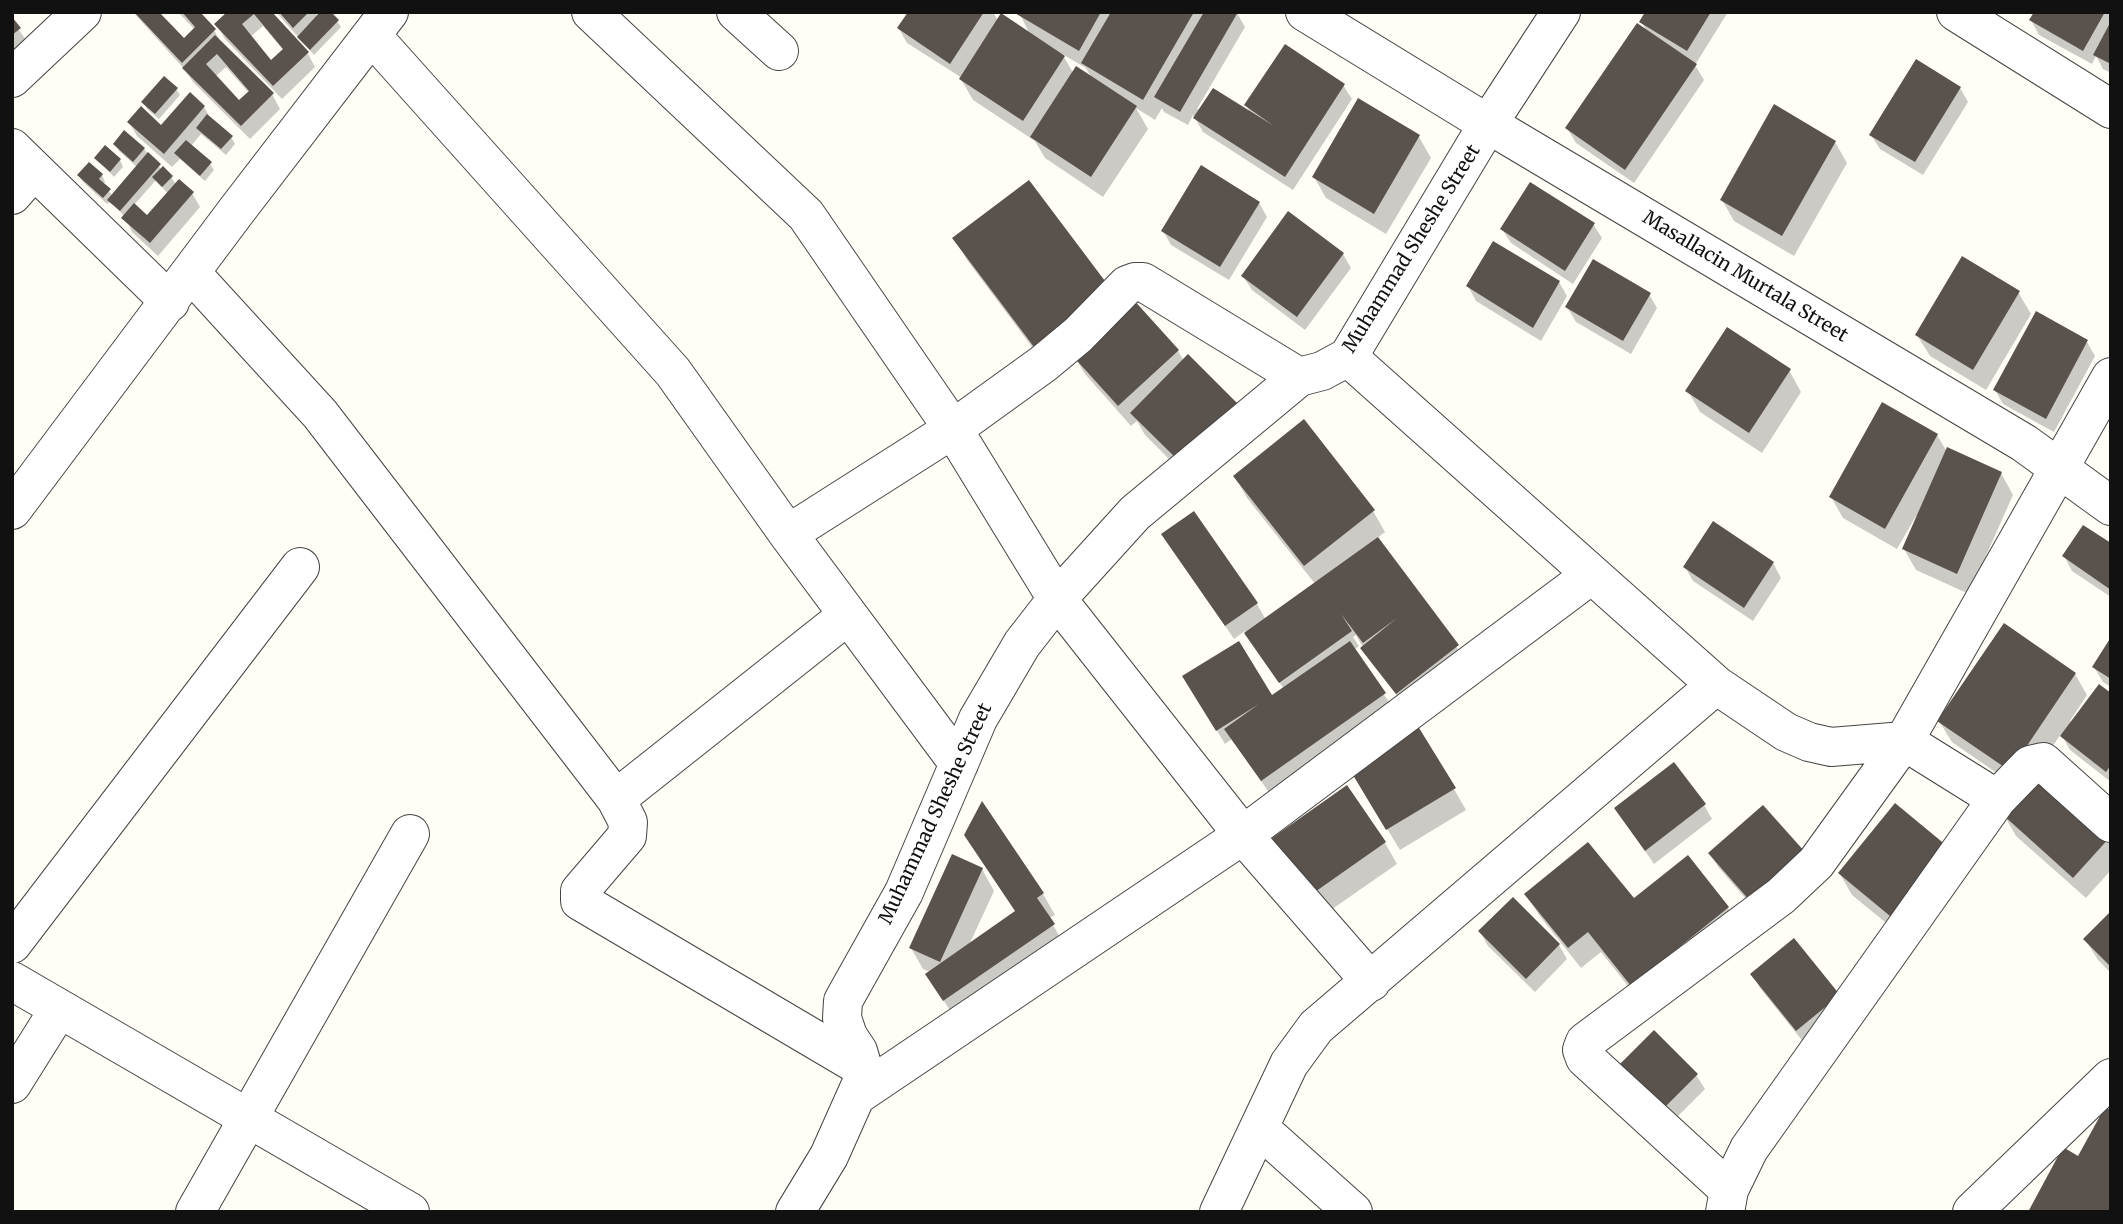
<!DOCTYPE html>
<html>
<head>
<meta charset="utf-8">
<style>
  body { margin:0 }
  #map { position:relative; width:2123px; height:1224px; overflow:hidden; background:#fffdf5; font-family:Merriweather,serif }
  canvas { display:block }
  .frame { position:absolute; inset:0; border:14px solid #111; pointer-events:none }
</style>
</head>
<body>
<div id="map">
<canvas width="2123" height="1224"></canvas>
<div class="frame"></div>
</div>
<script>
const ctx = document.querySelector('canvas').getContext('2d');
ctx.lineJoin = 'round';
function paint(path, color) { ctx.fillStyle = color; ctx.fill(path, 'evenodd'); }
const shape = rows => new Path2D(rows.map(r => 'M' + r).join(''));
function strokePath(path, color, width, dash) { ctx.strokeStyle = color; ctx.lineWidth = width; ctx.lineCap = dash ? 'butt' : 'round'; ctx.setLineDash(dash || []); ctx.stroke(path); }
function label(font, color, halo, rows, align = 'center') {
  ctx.font = font + ' Merriweather,serif'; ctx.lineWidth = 7; ctx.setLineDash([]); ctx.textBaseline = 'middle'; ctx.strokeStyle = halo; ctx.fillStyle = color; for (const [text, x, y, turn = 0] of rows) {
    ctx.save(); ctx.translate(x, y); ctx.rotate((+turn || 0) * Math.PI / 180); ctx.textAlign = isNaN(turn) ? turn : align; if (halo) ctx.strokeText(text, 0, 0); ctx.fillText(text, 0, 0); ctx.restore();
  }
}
const shadow = shape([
  [133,12,157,12,183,41,195,30,178,12,198,12,214,30,223,46,272,94,280,109,250,139,193,82,185,70],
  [226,67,249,93,239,103,215,77],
  [230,12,269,12,306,50,315,67,282,99,225,39,217,25],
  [263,26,284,51,271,62,250,37],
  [276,12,315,12,318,17,337,21,341,27,314,55],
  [910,12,993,12,998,21,1030,35,1019,12,1201,12,1204,16,1237,13,1245,27,1197,109,1251,114,1246,105,1343,85,1352,99,1293,190,1203,132,1193,115,1188,125,1164,112,1162,108,1155,120,1136,108,1148,129,1103,197,1045,158,1035,141,973,100,959,76,907,43,899,29],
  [1062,54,1086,68,1092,79,1074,74],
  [1648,12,1728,12,1695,65,1704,80,1634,183,1576,143,1567,128,1647,32,1642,22],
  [2036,12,2111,12,2111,73,2103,69,2096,56,2092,64,2039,35,2031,20],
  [12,20,28,43,12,56],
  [1960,88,1968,102,1923,175,1880,149,1871,135],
  [176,89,180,95,159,119,147,109,143,102],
  [204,107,212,121,231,137,235,144,226,155,201,134,191,146,210,164,214,170,205,181,180,159,172,167,137,136,129,122,162,127],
  [1419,137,1431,158,1386,234,1326,198,1314,177],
  [1835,142,1847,163,1794,256,1734,221,1722,200],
  [115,144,144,149,162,170,171,177,176,184,192,193,200,207,158,256,132,232,125,217,110,201,107,204,83,182,79,176,102,175,105,182,103,185,113,196,137,167,119,151],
  [156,180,168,194,147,217,134,205],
  [105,148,120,160,123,167,114,177,96,158],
  [1259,203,1267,217,1229,280,1171,245,1163,231],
  [1593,224,1602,238,1573,284,1511,243,1502,229],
  [955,239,1109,290,1132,300,1178,351,1184,361,1194,484,1145,435,1137,421,1131,426,1085,374,1072,353,1047,367,967,260],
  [1343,254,1351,268,1305,330,1252,290,1243,276],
  [1559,282,1567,296,1541,341,1476,301,1468,286],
  [2018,292,2031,314,1986,390,1930,356,1917,335],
  [1649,294,1657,308,1631,354,1576,322,1567,307],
  [2087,342,2095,356,2054,432,2003,404,1995,390],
  [1789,370,1801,392,1762,453,1700,412,1688,391],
  [1937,435,1947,452,2001,473,2013,495,1969,594,1916,570,1904,549,1918,517,1916,516,1897,549,1843,518,1831,497],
  [1235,477,1373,511,1385,532,1377,538,1466,660,1405,706,1371,662,1356,635,1353,637,1359,646,1354,650,1393,708,1270,794,1232,739,1225,744,1185,677,1272,698,1284,689,1245,631,1234,639,1163,534,1257,604,1266,620,1316,585,1247,498],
  [2111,546,2111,597,2072,571,2064,556],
  [1773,563,1781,578,1753,621,1693,581,1685,567],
  [2111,641,2111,687,2103,682,2094,667],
  [2075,674,2087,695,2070,721,2072,723,2111,695,2111,782,2070,750,2061,734,2024,788,2111,832,2111,870,2086,898,2016,836,2004,815,2024,792,1952,742,1939,721],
  [1361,786,1454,789,1466,810,1400,850],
  [983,805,1043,894,1055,915,1049,918,1065,946,957,1021,940,995,930,972,923,969,911,948,982,869,994,891,969,945,1016,912],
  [1704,805,1712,819,1654,864,1616,809],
  [1896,805,1902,936,1852,895,1840,874],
  [1763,807,1759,914,1719,868,1710,854],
  [1385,843,1397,864,1325,914,1287,859],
  [1526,894,1728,908,1740,929,1644,1006,1601,952,1581,968,1539,915],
  [2111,914,2111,973,2098,960,2085,939],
  [1480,932,1559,945,1567,959,1535,992,1488,946],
  [1752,974,1839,997,1805,1044,1760,988],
  [1696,1075,1705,1089,1663,1131,1620,1088]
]);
const building = shape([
  [134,12,159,12,184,38,195,27,182,12,200,12,216,29,182,63],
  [227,12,272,12,309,52,273,86,214,24],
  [254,14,283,49,271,60,242,24],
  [279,12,309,12,293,28],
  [320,12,331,12,339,20,310,50,297,37],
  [908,12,984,12,950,64,897,28],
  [1013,12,1101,12,1079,51],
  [1111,12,1194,12,1143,100,1081,63],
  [1204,12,1238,12,1180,112,1154,97],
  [1645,12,1711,12,1687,51,1639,22],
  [2034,12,2105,12,2083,51,2029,20],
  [1001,13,1065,56,1023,121,959,79],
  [12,17,21,28,12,35],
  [2111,21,2111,64,2093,55],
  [1637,23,1697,64,1625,170,1565,128],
  [215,35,274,93,241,126,182,68],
  [217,54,249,91,239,100,206,64],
  [1285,44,1345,84,1285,177,1193,118,1213,88,1274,126,1244,105],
  [1916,59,1961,87,1915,162,1869,135],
  [1076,66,1137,106,1091,177,1030,137],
  [164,76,178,88,155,114,141,102],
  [190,92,205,106,164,154,127,122,141,106,161,125],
  [1358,98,1420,135,1374,214,1312,177],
  [1774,104,1836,141,1782,236,1720,200],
  [207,114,233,136,221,149,196,128],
  [124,130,145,148,133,162,113,144],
  [186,140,212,162,200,176,174,153],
  [105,145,121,159,110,172,94,158],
  [148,152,161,164,120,211,107,200],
  [89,162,103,174,99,179,111,189,103,198,77,175],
  [1201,165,1260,202,1220,267,1161,231],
  [163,166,173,176,162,187,152,177],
  [179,179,194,192,150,243,121,218,134,203,147,215],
  [1029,180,1111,289,1034,347,952,238],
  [1530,182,1595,223,1565,271,1500,229],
  [1288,211,1344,253,1297,317,1241,276],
  [1493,241,1560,281,1533,328,1466,286],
  [1962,256,2020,291,1973,370,1915,335],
  [1593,259,1651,293,1623,341,1565,307],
  [1132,298,1179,350,1118,406,1070,353],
  [2036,311,2088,340,2046,419,1993,390],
  [1727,327,1791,369,1749,433,1685,391],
  [1188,354,1239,405,1182,464,1130,413],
  [1882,402,1938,434,1885,529,1829,497],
  [1304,419,1375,510,1304,566,1233,476],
  [1947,447,2002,472,1957,574,1902,549],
  [1194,511,1258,603,1225,626,1161,534],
  [1713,521,1774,562,1744,608,1683,567],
  [2083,525,2111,543,2111,590,2062,556],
  [1378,537,1459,645,1396,694,1360,648,1397,618,1363,643,1341,614,1352,631,1279,683,1244,633],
  [2004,623,2076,673,2010,771,1937,721],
  [2111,637,2111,679,2092,667],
  [1239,641,1272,695,1350,641,1386,693,1261,781,1224,729,1259,704,1216,731,1182,676],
  [2099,684,2111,693,2111,765,2106,772,2060,736],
  [1416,723,1456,788,1386,830,1347,765],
  [1674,762,1706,804,1645,851,1614,808],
  [2043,768,2111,836,2073,878,2002,814],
  [1347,785,1386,842,1312,894,1272,838],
  [982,801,1044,893,1037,898,1055,924,943,1001,925,974,1015,911,964,835],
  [1895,803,1947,846,1890,916,1838,873],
  [1763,805,1805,852,1750,901,1708,853],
  [1588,842,1634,898,1688,855,1729,907,1631,986,1588,932,1568,948,1524,894],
  [952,854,983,868,940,962,909,948],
  [1513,897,1560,944,1526,979,1478,931],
  [2111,911,2111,967,2083,939],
  [1794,938,1840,995,1796,1031,1750,974],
  [1654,1030,1698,1074,1654,1118,1610,1074],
  [2105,1107,2111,1110,2111,1212,2028,1212,2063,1147,2078,1156]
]);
const minor = shape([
  [591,12,806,215,953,429,1057,599,1243,835,1371,982],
  [736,12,779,51],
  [1561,12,1488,124,2024,443,2111,506],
  [1956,12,2111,109],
  [372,36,673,372,788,534,959,764],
  [12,78,82,12],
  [12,148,170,302],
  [12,195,34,170],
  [191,273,320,414,616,799,628,822,627,836,580,891,580,901,863,1068],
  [1348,357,1716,685,1786,732,1809,742,1831,747,1904,741,1997,799],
  [12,510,237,210,389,12],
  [788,534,953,429,1043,364,1078,335,1127,285,1135,282,1143,282,1299,377],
  [616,799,848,615],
  [12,944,300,567],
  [12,981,410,1212],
  [12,1084,59,1009],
  [856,1096,1243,835,1591,575],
  [1259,1128,1353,1212],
  [1729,1190,1585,1058,1582,1050,1585,1042,1781,896,1816,863,1904,741,2111,377],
  [195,1212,410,834],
  [795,1212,829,1156,862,1082,863,1068,858,1051,848,1036,842,1018,843,1001,904,892,978,719,1022,644,1057,599,1135,513,1299,377,1322,371,1348,357,1488,124,1305,12],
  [1219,1212,1289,1064,1316,1027,1716,685],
  [1725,1212,1729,1190,1749,1149,1997,799,2030,765,2043,762,2111,823],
  [1972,1212,2111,1078]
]);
const streetNames = [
  ["Muhammad Sheshe Street",1412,249,-58],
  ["Masallacin Murtala Street",1745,277,31],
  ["Muhammad Sheshe Street",936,814,-65]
];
paint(shadow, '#0003');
paint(building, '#5a524d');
strokePath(minor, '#444', 40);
strokePath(minor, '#fff', 38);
label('19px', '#111', '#fff', streetNames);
</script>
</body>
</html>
